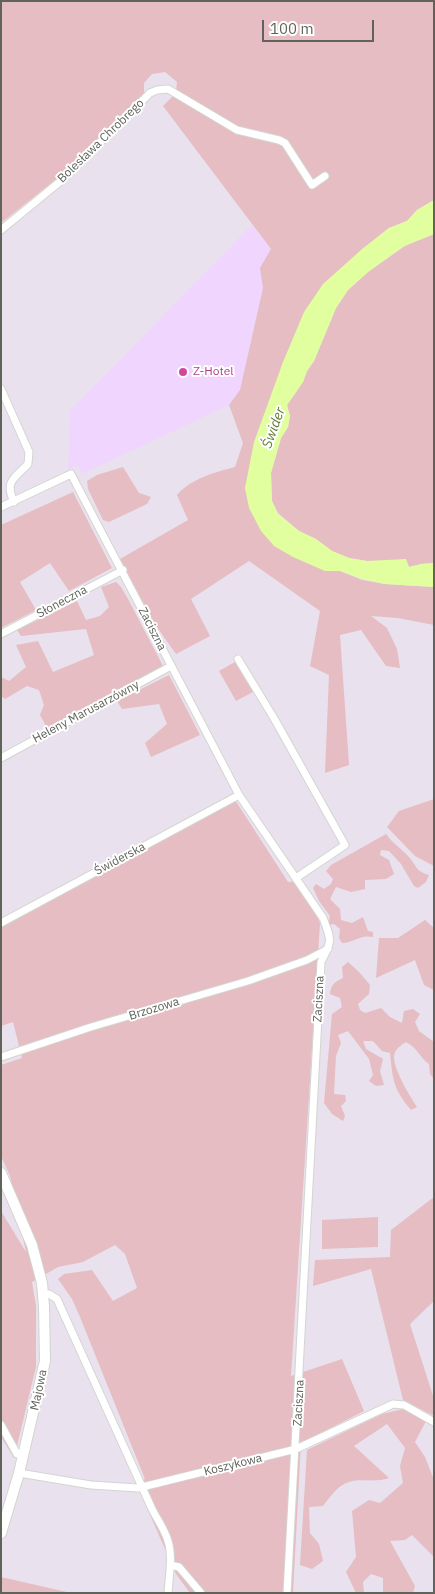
<!DOCTYPE html>
<html>
<head>
<meta charset="utf-8">
<style>
  body { margin:0 }
  #map { position:relative; width:435px; height:1594px; overflow:hidden; background:#e9e1ed; font-family:"IBM Plex Sans",sans-serif }
  canvas { display:block }
  .frame { position:absolute; inset:0; border:2px solid #5f635a; pointer-events:none }
  .scale { position:absolute; left:262px; top:20px; width:112px; height:22px; box-sizing:border-box; border:2px solid #5f635a; border-top:0; padding-left:6px; font-size:15px; line-height:18px; white-space:nowrap; color:#5f635a; -webkit-text-stroke:4px #fff; paint-order:stroke }
</style>
</head>
<body>
<div id="map">
<canvas width="435" height="1594"></canvas>
<div class="frame"></div>
<div class="scale">100 m</div>
</div>
<script>
const ctx = document.querySelector('canvas').getContext('2d');
ctx.lineJoin = 'round';
function fill(path, color) { ctx.fillStyle = color; ctx.fill(path, 'evenodd'); }
function stroke(path, color, width, dash) { ctx.strokeStyle = color; ctx.lineWidth = width; ctx.lineCap = dash ? 'butt' : 'round'; ctx.setLineDash(dash || []); ctx.stroke(path); }
function drawText(font, color, halo, rows, align = 'center') {
  ctx.font = font + ' "IBM Plex Sans",sans-serif'; ctx.lineWidth = 4; ctx.setLineDash([]); ctx.textBaseline = 'middle'; ctx.strokeStyle = halo; ctx.fillStyle = color; for (const [text, x, y, turn = 0] of rows) {
    ctx.save(); ctx.translate(x, y); ctx.rotate((+turn || 0) * Math.PI / 180); ctx.textAlign = isNaN(turn) ? turn : align; if (halo) ctx.strokeText(text, 0, 0); ctx.fillText(text, 0, 0); ctx.restore();
  }
}
const commercial = new Path2D(`
  M252,225L296,283L250,395L82,474L78,465L68,470L70,411Z`);
const green = new Path2D(`
  M1,1H434V200L417,210L407,221L389,228L361,250L245,488L325,571H340L362,580L385,584L434,587V625L398,618L371,616L387,628L397,649L400,668L386,666L361,630L340,635L349,765L325,773L329,675L310,666L320,611L249,561L191,599L210,636L176,654L154,623L120,559L188,520L177,495C190,479 216,472 235,467L243,443L229,405L240,390L263,288L260,268L271,249L163,106L176,93L177,82L165,72L152,74L144,83V94L60,176L1,223Z
  M434,234V563L421,564L409,567L385,561H367L349,558L332,551L316,539L299,531L278,513L272,501L271,473L281,438L288,427L290,416L287,405L303,382L307,371L314,361L336,308L348,290L368,272L405,246Z
  M123,467L139,493L151,497L147,504L109,522L103,520L88,489L87,481L97,475Z
  M73,492L112,568L69,591L50,563L20,582L36,610L1,628V525Z
  M116,582L121,587L128,599L163,666L47,728L40,715L44,705L39,690L27,686L5,699L1,696V677L9,681L26,667L16,645L38,641L53,672L94,655L86,629L21,636L17,630L77,601L86,620L100,616L109,607L101,587Z
  M235,662L253,692L236,701L219,671Z
  M169,675L200,735L151,757L145,743L167,724L159,704L122,709L117,701Z
  M434,799V866L415,856L387,827L399,811Z
  M235,800L288,882L300,881L320,923L291,1376L342,1359L364,1411L301,1443L293,1593H190L176,1574L136,1483L145,1479L80,1317L72,1299L58,1279L64,1274L92,1270L113,1301L137,1288L125,1254L115,1245L83,1262L58,1267L32,1282L36,1306V1367L14,1458L1,1437V1211L26,1252L10,1176L1,1156V1065L22,1058L13,1022L1,1026V926Z
  M386,834C393,844 402,849 409,857C417,866 415,871 429,875L426,882L418,888L414,886L401,864L389,851L381,850L380,855L389,860L394,874L386,879L365,880V889L351,892L336,887L330,899L340,909L341,920L352,923L363,917L368,931L373,932V937C361,934 353,943 342,943L339,938L340,929L334,924L328,925L330,916L319,901L313,888L316,884L324,889L331,884L333,879L326,871L331,865Z
  M425,920L434,928V990L424,985L415,960L376,978L379,938H398Z
  M348,962L359,972L370,985L369,994L358,1004L360,1010L365,1013L381,1008L390,1017L402,1023L404,1011L413,1009L420,1014L415,1022L419,1031L434,1042V1079L430,1074L429,1064C419,1057 418,1048 406,1042C401,1045 395,1049 394,1056C393,1069 410,1096 417,1107L411,1110C393,1088 393,1081 390,1053L382,1051L373,1041H363L366,1049L383,1059L380,1071L384,1085L376,1086L369,1081L373,1075L369,1059L348,1031L338,1035L341,1043L336,1056L334,1094L345,1095L346,1101L341,1106L345,1116L343,1121L332,1114L324,1103L332,1014L342,1007L340,998L330,994C331,985 334,982 343,978L342,967Z
  M434,1197V1301L410,1324L434,1399V1416L403,1400L371,1269L313,1286L315,1260L390,1257L391,1230Z
  M378,1217V1247L322,1249V1220Z
  M403,1409L426,1421L415,1442L425,1457L434,1480V1557L412,1535L405,1540L390,1541L415,1586L413,1593H383V1578L371,1574L363,1582L364,1593H356L346,1572L356,1557L352,1511L369,1500L380,1503L403,1483L400,1466L405,1448L387,1424L354,1446L389,1478C375,1483 361,1478 349,1482C338,1485 330,1497 323,1506L309,1507L310,1533L319,1544L323,1561L312,1569L300,1565L307,1450L382,1414Z
  M1,1577L71,1593H1Z`);
const water = new Path2D(`
  M434,200V234L404,246L368,272L348,290L336,308L314,361L307,371L303,382L287,405L290,416L288,427L281,438L271,473L272,501L278,514L299,531L316,539L332,551L349,558L367,561L406,559L409,567L421,564L434,563V587L385,584L362,579L340,571H325L293,557L274,546L261,531L249,508L245,488L254,442L283,362L304,312L323,284L361,250L389,228L407,221L417,210Z`);
const street = new Path2D(`
  M1,230L62,180L150,93L157,90L168,89L237,130L279,140L285,143L312,185L325,176
  M1,389L29,452L28,464C15,478 4,481 14,502
  M1,507L71,474L239,795L323,918C332,941 332,941 321,962L287,1593
  M1,634L123,570
  M238,659L275,720L345,845L296,878
  M1,758L171,666
  M1,923L239,795
  M1,1057L91,1027L248,981L307,960L328,949
  M43,1295L49,1294L57,1299L152,1509C157,1519 165,1530 168,1541C173,1557 169,1576 168,1593
  M1,1425L17,1454L24,1456
  M19,1473L91,1485L138,1488L296,1449L393,1404L404,1405L434,1422
  M170,1565L179,1567L201,1593`);
const secondary = new Path2D(`
  M1,1173L32,1245L42,1283L44,1306L45,1361L19,1473L1,1533`);
const markers = [
  [183,372,5,"#d1479c"]
];
const streetNames = [
  ["Bolesława Chrobrego",101,141,-44],
  ["Słoneczna",62,602,-28],
  ["Zaciszna",152,629,63],
  ["Heleny Marusarzówny",86,712,-28],
  ["Świderska",120,859,-28],
  ["Zaciszna",319,999,-87],
  ["Brzozowa",154,1009,-17],
  ["Majowa",39,1390,-78],
  ["Zaciszna",299,1403,-87],
  ["Koszykowa",233,1465,-14]
];
const hotelNames = [
  ["Z-Hotel",193,372]
];
const waterNames = [
  ["Świder",274,428,-70]
];
fill(commercial, '#f0d5fe');
fill(green, '#e5bdc2');
fill(water, '#e1ff9f');
stroke(street, '#d2d6cf', 9);
stroke(secondary, '#d1d5cc', 12);
stroke(street, '#fff', 7);
stroke(secondary, '#fff', 10);
for (const [x, y, r, color] of markers) { const dot = new Path2D(); dot.arc(x, y, r, 0, 2 * Math.PI); ctx.fillStyle = color; ctx.fill(dot); stroke(dot, '#fff', 2); }
drawText('12px', '#5f635a', '#fff', streetNames);
drawText('12px', '#b23c85', '#fff', hotelNames, 'left');
drawText('italic 14px', '#5e7c2e', '#fff', waterNames);
</script>
</body>
</html>
